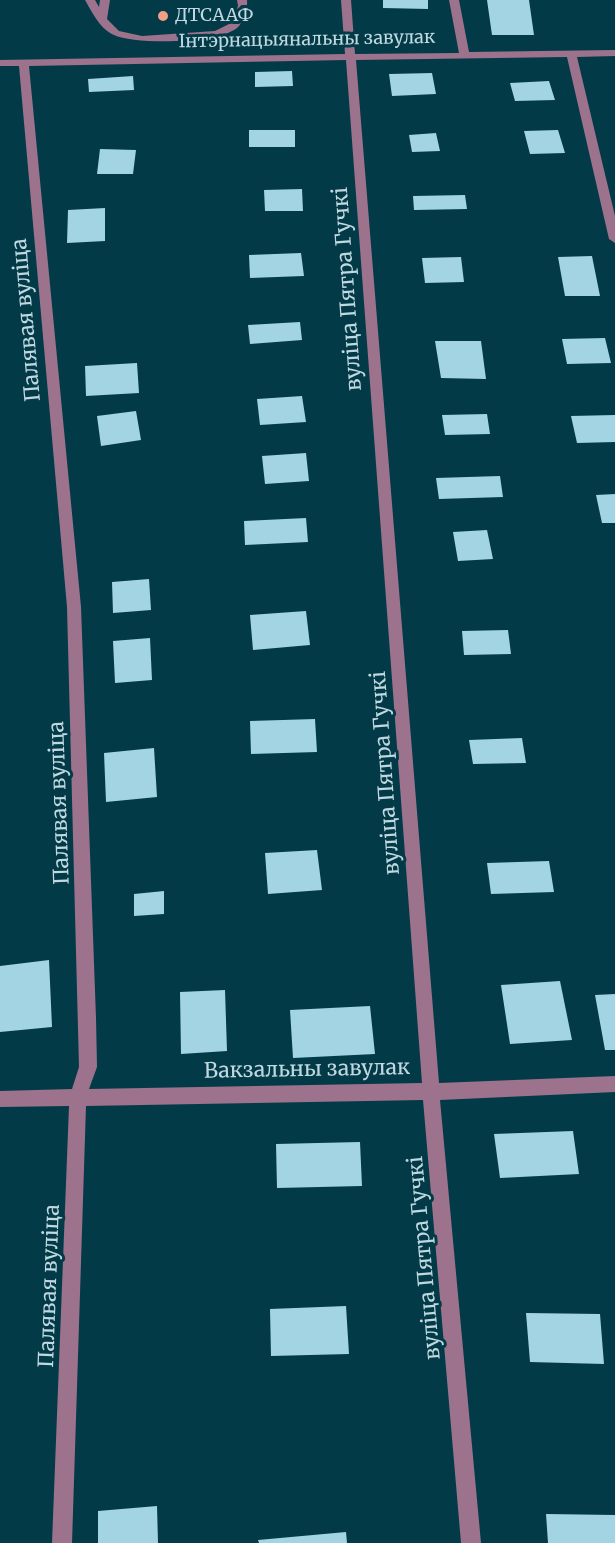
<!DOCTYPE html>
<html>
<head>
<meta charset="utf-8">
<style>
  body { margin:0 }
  canvas { display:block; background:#033a47 }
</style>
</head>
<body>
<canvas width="615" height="1543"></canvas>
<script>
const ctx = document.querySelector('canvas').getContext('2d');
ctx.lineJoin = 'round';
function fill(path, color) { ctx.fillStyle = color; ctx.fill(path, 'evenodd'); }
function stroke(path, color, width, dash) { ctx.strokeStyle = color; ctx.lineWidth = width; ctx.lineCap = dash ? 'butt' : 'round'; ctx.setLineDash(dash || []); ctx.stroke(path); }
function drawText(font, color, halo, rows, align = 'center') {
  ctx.font = font + ' Merriweather,serif'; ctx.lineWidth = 6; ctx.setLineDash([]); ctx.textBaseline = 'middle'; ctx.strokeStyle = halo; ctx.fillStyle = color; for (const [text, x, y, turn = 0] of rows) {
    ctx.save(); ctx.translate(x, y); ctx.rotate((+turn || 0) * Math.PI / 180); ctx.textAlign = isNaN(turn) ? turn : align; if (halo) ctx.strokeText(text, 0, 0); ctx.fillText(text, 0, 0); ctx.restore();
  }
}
const building = new Path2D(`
  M383,0H428V9L383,8Z
  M487,0H529L534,35H492Z
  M292,71L293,86L255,87V72Z
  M432,73L436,94L392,96L389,74Z
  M133,76L134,90L89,92L88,79Z
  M549,81L555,100L515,101L510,83Z
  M249,130H295V147H249Z
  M558,130L565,153L530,154L524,131Z
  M436,133L440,151L412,152L409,135Z
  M100,149L136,150L133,174H97Z
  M302,189L303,211H265L264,190Z
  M465,195L467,209L414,210L413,196Z
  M105,208V241L67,243L68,210Z
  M301,253L304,276L250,278L249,255Z
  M592,256L600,296H565L558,257Z
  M461,257L464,282L425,283L422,258Z
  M300,322L302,340L250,344L248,325Z
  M605,338L611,363L567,364L562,339Z
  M435,341H481L486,379L441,378Z
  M137,363L139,393L86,396L85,366Z
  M302,396L306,422L260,425L257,399Z
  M136,411L141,440L101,446L97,416Z
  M487,414L490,434L445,435L442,415Z
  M615,415V442L577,443L571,416Z
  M306,453L309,481L265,484L262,456Z
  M500,476L503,497L439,499L436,478Z
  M615,494V523H602L596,495Z
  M306,518L308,542L245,545L244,521Z
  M487,530L493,559L458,561L453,532Z
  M149,579L151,610L113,613L112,582Z
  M306,611L310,645L253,650L250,615Z
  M508,630L511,654L464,655L462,631Z
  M150,638L152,680L115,683L113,641Z
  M315,719L317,752L251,754L250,721Z
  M522,738L526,763L473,764L469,740Z
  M154,748L157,797L106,802L104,753Z
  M317,850L322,890L268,894L265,853Z
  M549,861L554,892L491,894L487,863Z
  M164,891V914L134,916V894Z
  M49,960L52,1027L0,1032V966Z
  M560,981L572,1040L510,1044L501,985Z
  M225,990L227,1051L181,1054L180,992Z
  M615,994V1050H605L595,995Z
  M370,1006L375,1054L293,1058L290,1010Z
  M573,1131L579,1174L500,1178L494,1134Z
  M360,1142L362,1186L277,1188L276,1144Z
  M346,1306L349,1354L271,1356L270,1309Z
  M526,1313L600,1314L604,1364L530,1362Z
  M157,1506L158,1543H98V1511Z
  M546,1514L615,1515V1543H548Z
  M346,1532L347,1543H259L258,1540Z`);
const minor = new Path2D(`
  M85,0H95L99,7L100,0H110L107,19L119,31L142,36L215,31L231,23L238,6L237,0H247C248,7 244,20 239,26C224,44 135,45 114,35C100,29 92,12 85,0Z
  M341,0H351L355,54L459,53L449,0H459L469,52L615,50V56L577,57L615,216V243L609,239L567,57L356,60L439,1083L615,1076V1092L440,1100L481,1543H461L423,1100L86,1106L72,1543H52L69,1106L0,1107V1091L72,1089L79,1067L67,607L19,66H0V60L345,54ZM346,60L422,1083L89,1089L97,1067L96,1018L81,607L29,66Z`);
const markers = [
  [163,16,6,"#f39f83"]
];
const farPoinames = [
  ["ДТСААФ",175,16]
];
const farStreetnames = [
  ["Інтэрнацыянальны завулак",307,40,-1]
];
const streetNames = [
  ["вуліца Пятра Гучкі",348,289,-94],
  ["Палявая вуліца",27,320,-95],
  ["вуліца Пятра Гучкі",386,773,-94],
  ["Палявая вуліца",60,803,-92],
  ["Вакзальны завулак",307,1070,-1],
  ["вуліца Пятра Гучкі",425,1258,-95],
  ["Палявая вуліца",50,1286,-88]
];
fill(building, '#a2d4e4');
fill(minor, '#9c728d');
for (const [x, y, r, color] of markers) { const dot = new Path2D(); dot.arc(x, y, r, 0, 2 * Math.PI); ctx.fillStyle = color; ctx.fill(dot); stroke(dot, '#033a47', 2); }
drawText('18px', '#c0d8e0', '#033a47', farPoinames, 'left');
drawText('18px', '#c0d8e0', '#033a47', farStreetnames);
drawText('21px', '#c0d8e0', '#033a47', streetNames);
</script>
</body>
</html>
